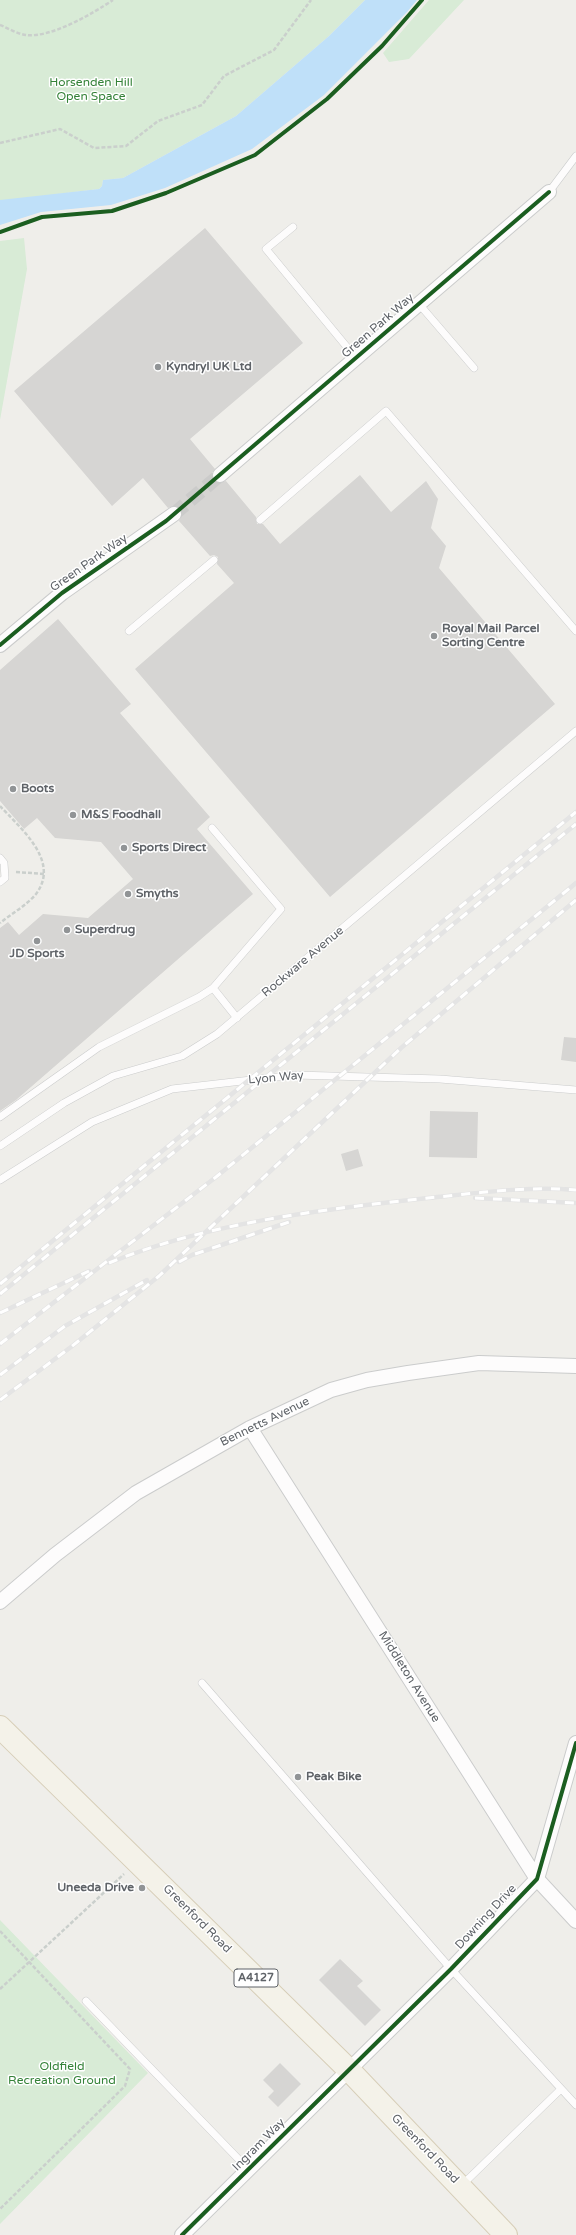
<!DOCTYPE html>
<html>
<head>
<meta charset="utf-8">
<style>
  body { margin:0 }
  canvas { display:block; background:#efeeea }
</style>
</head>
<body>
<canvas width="576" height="2235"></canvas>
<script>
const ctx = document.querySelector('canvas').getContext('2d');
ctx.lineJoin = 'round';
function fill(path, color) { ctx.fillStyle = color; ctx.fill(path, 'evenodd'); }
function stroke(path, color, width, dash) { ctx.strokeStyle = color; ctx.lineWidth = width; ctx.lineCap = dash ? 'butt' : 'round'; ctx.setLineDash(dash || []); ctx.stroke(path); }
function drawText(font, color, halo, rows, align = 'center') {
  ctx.font = font + ' "Varela Round",sans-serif'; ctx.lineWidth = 3; ctx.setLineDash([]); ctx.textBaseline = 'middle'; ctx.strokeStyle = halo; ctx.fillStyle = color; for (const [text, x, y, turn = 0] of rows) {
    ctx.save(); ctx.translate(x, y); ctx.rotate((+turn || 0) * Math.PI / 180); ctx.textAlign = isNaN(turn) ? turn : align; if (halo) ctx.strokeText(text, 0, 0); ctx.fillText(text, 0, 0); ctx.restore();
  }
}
const green = new Path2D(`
  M0,0H365L329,36L236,116L123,178L103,180L102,186L99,189L10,200H0Z
  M429,0H464L409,59L389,62L383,53Z
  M24,238L27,269L0,420V241Z
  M0,1920L148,2073L0,2224Z`);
const water = new Path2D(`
  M365,0H417L407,12L324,95L252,149L165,188L111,205L41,212L0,225V200L99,189L102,186L103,180L123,178L236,116L329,36Z`);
const building = new Path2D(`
  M205,228L303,343L190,439L215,469L212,473L213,480L218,483L226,481L256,517L257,524H263L280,544L360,475L391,512L426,481L438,499L431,528L446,546L439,568L555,704L330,897L135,669L234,583L217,564L218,557L214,555L210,556L179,521L182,514L181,509L174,506L168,508L143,478L112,506L14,391Z
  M58,619L131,704L120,713L210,817L197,829L253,894L16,1100L0,1111V928L8,922L19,935L43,914L88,918L133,879L101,842L55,838L37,818L24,829L0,801V670Z
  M564,1037L576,1038V1062L561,1060Z
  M430,1111L478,1112L477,1158L429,1157Z
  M358,1149L363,1166L346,1171L341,1154Z
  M340,1959L363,1981L357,1986L381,2010L365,2026L319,1980Z
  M280,2063L301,2084L278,2107L268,2097L274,2091L263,2080Z`);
const streetTunnel = new Path2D(`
  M174,514L220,475`);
const path = new Path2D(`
  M0,25C8,28 17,34 26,35C51,38 92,14 113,0
  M0,143L60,129L94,148L126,146L158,121L202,105L224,76L274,50L311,0
  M0,806C20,828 61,861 36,894C27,905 11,914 0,923
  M16,872L45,874
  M0,1931L130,2069L125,2086L0,2209
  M0,1989L124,1874`);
const lane = new Path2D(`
  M549,192L576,156
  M293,227L266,249L356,358
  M419,304L474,368
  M260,520L386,411L576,631
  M129,631L214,560
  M212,828L281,909L213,988
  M0,858L4,863L5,878L0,882
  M0,1117L99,1047L199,997L213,988L237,1018
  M0,1146L64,1103L113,1076L182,1056L217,1034L576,731
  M0,1180L92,1122L172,1089L295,1075L440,1079L576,1090
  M202,1683L451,1969L576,2105
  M86,2001L248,2169
  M461,2186L561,2089`);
const street = new Path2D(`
  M220,475L549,192
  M0,645L62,593L174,514
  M250,1428L537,1879L576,1921
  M0,1602L55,1555L136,1493L250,1428L331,1390L367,1380L408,1373L479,1363L576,1366
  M182,2235L451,1969L537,1879L576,1743`);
const primary = new Path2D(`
  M0,1727L349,2070L506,2235`);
const rail = new Path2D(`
  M475,1198L576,1203
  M179,1262L192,1255L289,1222
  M109,1263C206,1223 325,1209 428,1198C477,1193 527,1186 576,1190
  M0,1284L576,812
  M0,1294L576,824
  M0,1313L89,1271
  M0,1344L216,1177L576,883
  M0,1375L65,1326L147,1280
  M0,1400L71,1347L159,1276L401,1048L576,900`);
const cycleway = new Path2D(`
  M0,232L42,217L112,211L166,193L255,155L327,99L382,46L422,0
  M0,645L62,593L166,521L549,192
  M182,2235L451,1969L537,1879L576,1743`);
const markers = [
  [158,367,4,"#919496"],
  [434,636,4,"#919496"],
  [13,789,4,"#919496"],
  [73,815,4,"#919496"],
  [124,848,4,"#919496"],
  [128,894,4,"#919496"],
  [67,930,4,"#919496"],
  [37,941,4,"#919496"],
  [298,1777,4,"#919496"],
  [142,1888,4,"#919496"]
];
const shields = [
  [256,1978,44]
];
const shieldNames = [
  ["A4127",256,1978]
];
const parkNames = [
  ["Horsenden Hill",91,83],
  ["Open Space",91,97],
  ["Oldfield",62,2067],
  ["Recreation Ground",62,2081]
];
const streetNames = [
  ["Green Park Way",378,326,-41],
  ["Green Park Way",89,563,-35],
  ["Rockware Avenue",303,962,-40],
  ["Lyon Way",276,1078,-5],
  ["Bennetts Avenue",265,1422,-26],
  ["Middleton Avenue",409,1677,58],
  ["Downing Drive",486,1917,-47],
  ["Greenford Road",197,1919,45],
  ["Ingram Way",259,2145,-45],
  ["Greenford Road",425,2149,46]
];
const poiNames = [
  ["Kyndryl UK Ltd",166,367],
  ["Royal Mail Parcel",442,629],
  ["Sorting Centre",442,643],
  ["Boots",21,789],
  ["M&S Foodhall",81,815],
  ["Sports Direct",132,848],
  ["Smyths",136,894],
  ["Superdrug",75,930],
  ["JD Sports",37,954,"center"],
  ["Peak Bike",306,1777],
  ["Uneeda Drive",134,1888,"right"]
];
fill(green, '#d8ebd6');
fill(water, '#bfe0f9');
fill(building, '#d6d5d3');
stroke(streetTunnel, '#cbcbca', 14, [14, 7]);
stroke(lane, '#cbcccc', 8);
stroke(street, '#cbcccc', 16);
stroke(primary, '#d7ceb8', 24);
stroke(path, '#cacfcc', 2.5, [4, 2]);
stroke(lane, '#fdfcfc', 7);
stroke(street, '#fdfcfc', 14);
stroke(primary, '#f4f2e9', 22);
stroke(rail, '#e4e4e4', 4.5);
stroke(rail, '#fff', 3, [9]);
stroke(cycleway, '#1b5e20', 4);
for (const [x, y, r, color] of markers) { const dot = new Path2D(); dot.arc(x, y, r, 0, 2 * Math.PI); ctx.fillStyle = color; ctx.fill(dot); stroke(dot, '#fff', 1.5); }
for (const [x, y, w] of shields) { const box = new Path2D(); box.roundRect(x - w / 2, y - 9, w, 18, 3); ctx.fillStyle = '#fff'; ctx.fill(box); stroke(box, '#5f6368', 1); }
drawText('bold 11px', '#5f6368', null, shieldNames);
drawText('12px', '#348238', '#fff', parkNames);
drawText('12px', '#5f6368', '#fff', streetNames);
drawText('bold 12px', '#5f6368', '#fff', poiNames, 'left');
</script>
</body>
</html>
